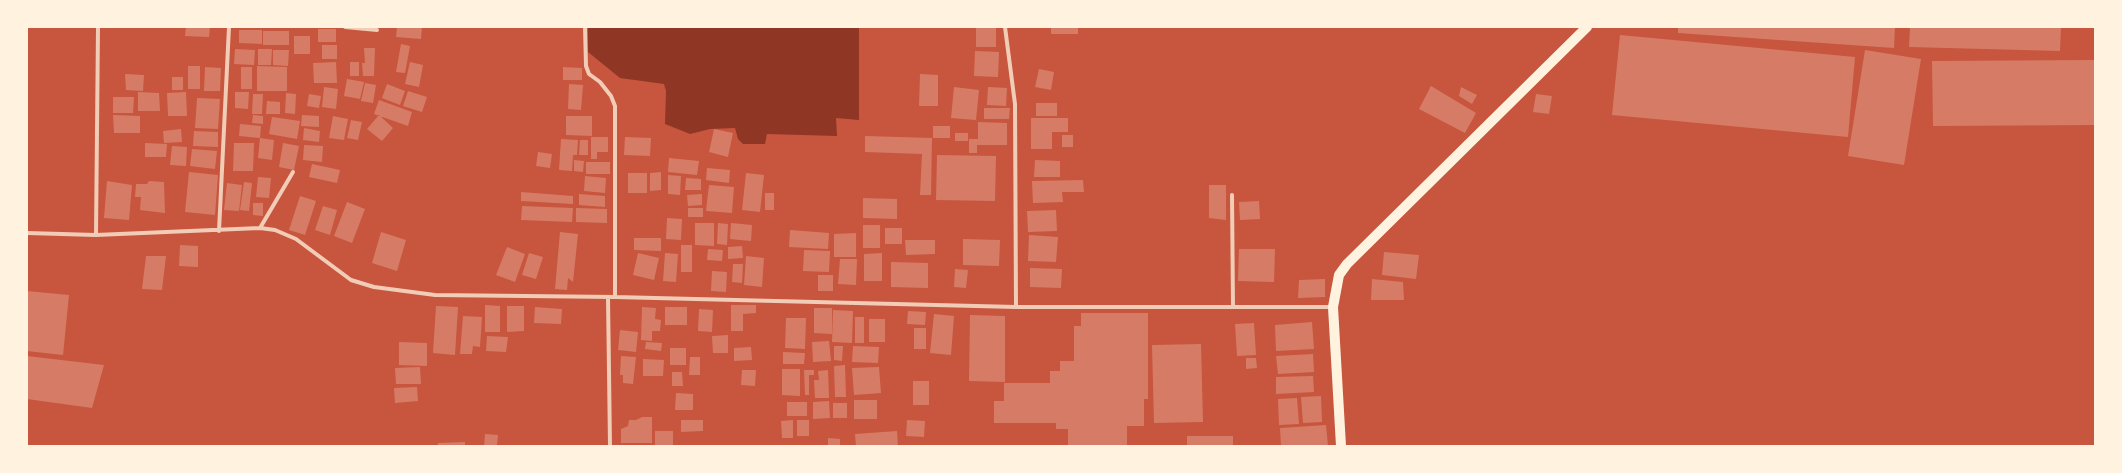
<!DOCTYPE html>
<html>
<head>
<meta charset="utf-8">
<style>
  body { margin:0 }
  #map { position:relative; width:2122px; height:473px; overflow:hidden; background:#c8553d; font-family:Helvetica,sans-serif }
  canvas { display:block }
  .frame { position:absolute; inset:0; border:28px solid #fff3e0; pointer-events:none }
</style>
</head>
<body>
<div id="map">
<canvas width="2122" height="473"></canvas>
<div class="frame"></div>
</div>
<script>
const ctx = document.querySelector('canvas').getContext('2d');
ctx.lineJoin = 'round';
function fill(path, color) { ctx.fillStyle = color; ctx.fill(path, 'evenodd'); }
function stroke(path, color, width, dash) { ctx.strokeStyle = color; ctx.lineWidth = width; ctx.lineCap = dash ? 'butt' : 'round'; ctx.setLineDash(dash || []); ctx.stroke(path); }
const water = new Path2D(`
  M588,27H859V120L836,118L837,136L767,134L765,144H743L738,139L735,128L710,129L690,134L665,124L666,91L664,84L620,78L588,52Z`);
const building = new Path2D(`
  M186,27H210L209,37L185,36Z
  M397,27H422L421,39L396,37Z
  M976,27L996,28V47H976Z
  M1051,27H1078V34H1051Z
  M1678,27H1895L1894,48L1678,33Z
  M1910,27H2061L2060,51L1909,47Z
  M318,29H336V42H318Z
  M239,30H262V44L239,43Z
  M263,31H289V45H263Z
  M1620,35L1855,57L1848,137L1612,115Z
  M294,36H310V54H294Z
  M401,44L410,46L405,73L396,72Z
  M322,45H337V59H322Z
  M364,48H375L374,76H363L362,63H365Z
  M235,49L255,50L254,65L234,64Z
  M258,49H272L271,65H258Z
  M273,50H289L288,66L273,65Z
  M1865,50L1921,59L1904,165L1848,156Z
  M975,51L999,52L998,77L974,76Z
  M2095,60V125L1933,126L1932,61Z
  M336,62L337,83H314L313,63Z
  M350,62H359V76H350Z
  M410,62L423,65L419,87L405,84Z
  M188,66H200V89H188Z
  M257,66L287,67V91H257Z
  M205,67L221,68L220,91H204Z
  M241,67H252V89H241Z
  M563,67L582,68V80H563Z
  M1039,69L1054,72L1051,90L1035,87Z
  M125,74L144,75L143,91L126,90Z
  M920,74L938,75V106H919Z
  M172,77H183V90H172Z
  M347,79L364,82L360,99L344,96Z
  M365,83L376,85L373,103L361,101Z
  M387,84L405,91L400,105L382,98Z
  M569,84L583,85L581,110L568,109Z
  M1431,86L1476,113L1465,133L1419,109Z
  M324,87L338,89L336,109L322,107Z
  M954,87L979,90L976,120L951,118Z
  M988,87L1007,88L1006,106L987,105Z
  M1461,87L1477,95L1472,104L1459,96Z
  M408,91L427,97L422,112L403,106Z
  M138,92L159,93L160,111H138Z
  M186,92L187,116H168L167,93Z
  M235,92H249L248,109L235,108Z
  M286,93L296,94L295,114L285,113Z
  M253,94H263L262,114H252Z
  M309,94L321,96L319,108L307,106Z
  M1536,94L1552,96L1549,114L1533,112Z
  M113,97H134L133,113H113Z
  M197,98L220,99L218,129L195,128Z
  M379,100L412,112L408,126L374,114Z
  M267,101L280,102V114H266Z
  M1036,103H1057V116H1036Z
  M984,108H1010L1009,119H984Z
  M113,115L140,116V133H114Z
  M253,115L263,116V124L252,123Z
  M302,115L319,116V127L301,126Z
  M379,115L393,128L382,141L367,129Z
  M333,116L348,119L344,140L329,138Z
  M566,116H592V136L566,135Z
  M272,117L300,121L297,139L269,134Z
  M1031,118H1068V132H1052V149H1031Z
  M351,120L362,122L358,140L347,138Z
  M978,122L1007,123V145H977V153H969V139H978Z
  M240,124L261,126L260,138L274,140L272,160L258,158L260,138L239,136Z
  M933,126H950V138H933Z
  M304,128L320,131L319,142L303,140Z
  M181,129L182,142L164,143L163,131Z
  M714,129L733,133L728,157L709,152Z
  M194,131L218,132V147L193,146Z
  M955,133H968V141H955Z
  M1062,135H1073V147H1062Z
  M865,136L932,138L931,195H920L922,154L865,152Z
  M591,137H608V152H597V159H591Z
  M625,137L651,138L650,156L624,155Z
  M561,139L578,140L577,155H573L572,171L559,170Z
  M580,140H588V155H579Z
  M145,143L167,144L166,157H145Z
  M234,143H254L253,171H233Z
  M283,143L299,146L294,170L279,167Z
  M304,145L323,146L322,162L303,160Z
  M172,146L187,147L186,166L170,165Z
  M192,149L217,151L215,169L190,166Z
  M538,152L552,154L550,168L536,166Z
  M937,155L996,156L995,201L936,200Z
  M669,158L699,161L697,175L668,172Z
  M574,160L584,161L583,172L574,171Z
  M1035,160L1060,161V177H1034Z
  M586,162H610V174H586Z
  M312,164L340,170L337,183L309,177Z
  M707,168L730,170L729,183L706,180Z
  M189,172L218,175L215,215L185,212Z
  M661,172V190L650,191V173Z
  M628,173H647V193H628Z
  M746,173L764,175L760,212L742,210Z
  M668,175L681,176L680,195L668,194Z
  M585,176L606,178L605,193L584,191Z
  M258,177L271,178L269,198L256,197Z
  M686,178L701,179V190H685Z
  M1083,180L1084,192H1062L1063,202L1033,203L1032,181Z
  M107,181L132,185L129,220L104,218Z
  M149,181L164,182L165,213L140,210L141,197H135L136,184H147Z
  M244,182L252,183L249,211L240,210Z
  M227,183L242,185L239,211L224,210Z
  M709,185L734,187L732,213L706,211Z
  M1209,185H1226V220L1209,218Z
  M521,192L573,196V204L521,201Z
  M765,193H774V210H765Z
  M579,194L605,196V207L579,205Z
  M702,194V205L688,206L687,195Z
  M300,196L316,201L305,235L289,230Z
  M863,198L897,199V219L863,218Z
  M1259,201L1260,219L1240,220L1239,202Z
  M347,202L365,209L352,243L334,236Z
  M253,203H263V216L253,215Z
  M323,206L337,210L330,235L315,230Z
  M522,206L573,208L572,222L521,220Z
  M576,208L607,209V223L576,222Z
  M688,208H703V217H688Z
  M1056,210L1057,231L1028,232L1027,211Z
  M667,218L682,219L681,240L666,239Z
  M695,223H714V246L695,245Z
  M718,223L728,224L727,245L717,244Z
  M731,223L752,225L751,241L730,239Z
  M863,225H880V248H863Z
  M885,228H902V244H885Z
  M790,230L829,233L828,249L789,247Z
  M381,232L406,240L397,271L372,263Z
  M560,232L578,234L573,282L568,278L567,290L555,289Z
  M856,233V257H834V234Z
  M1029,235L1058,237L1056,262L1028,261Z
  M634,238H661V251L634,250Z
  M963,239L1000,240L999,266L963,265Z
  M905,240H935V254L906,255Z
  M180,245L198,246V267L179,266Z
  M681,245H692V272H681Z
  M742,246L743,258L728,259V247Z
  M507,247L525,254L515,282L496,275Z
  M708,249L723,250L722,261L707,260Z
  M1239,249H1275L1274,282L1238,281Z
  M804,250L830,251L829,272L803,271Z
  M1384,252L1419,255L1416,279L1382,275Z
  M529,253L543,257L536,279L522,275Z
  M638,253L659,258L654,280L633,275Z
  M665,253L678,254L676,282L663,281Z
  M882,253V281H864V254Z
  M146,256H166L162,290L142,289Z
  M746,256L764,258L762,287L744,285Z
  M840,259H857L856,285L838,284Z
  M891,262L928,263V288L891,287Z
  M733,264H743L742,283L732,282Z
  M1030,268L1062,269L1061,288L1030,287Z
  M955,269L968,270L966,288L954,287Z
  M712,271L727,272L726,292L711,291Z
  M818,275H833V291H818Z
  M1325,279V297L1298,298L1299,280Z
  M1372,279L1403,282L1404,300H1371Z
  M27,291L69,295L63,355L27,351Z
  M485,305L500,306V332H485Z
  M731,305H756V313L743,314V331H731Z
  M436,306L458,307L455,355L433,353Z
  M507,306H524V331L507,332Z
  M535,307L562,309L561,324L534,323Z
  M642,307L656,308L655,319L661,320L660,331H652V341L641,340Z
  M665,307H687V325H665Z
  M814,308H832V334L814,333Z
  M699,309L713,310L712,332L698,331Z
  M833,310L853,311L852,343L832,342Z
  M908,311L926,312L925,325L907,324Z
  M1081,313H1148V399H1144V426H1127V446H1068V429H1056V423H994V401H1004V383H1050V371H1060V361H1074V326H1081Z
  M934,314L954,316L951,355L930,353Z
  M970,315L1005,316V382L969,381Z
  M463,316L482,317L480,347L473,346L472,354H460Z
  M855,317H864V343H855Z
  M786,318H806L805,349L785,348Z
  M869,319H885V342H869Z
  M1312,322L1314,349L1276,351L1275,325Z
  M1254,323L1256,355L1237,356L1235,324Z
  M914,328H926V349H914Z
  M620,330L638,332L636,352L618,350Z
  M728,335V353H713L712,336Z
  M487,336L508,337L506,352L486,351Z
  M829,341L831,361L813,362L812,342Z
  M399,342L427,343V366L399,365Z
  M646,342L662,343L661,351L645,349Z
  M1201,344L1203,422L1154,423L1152,345Z
  M834,346H843L842,361L834,360Z
  M853,346L879,347L878,363L852,362Z
  M751,347L752,360L734,361V348Z
  M670,348H686V365H670Z
  M783,352L805,353L804,364H783Z
  M1313,354L1314,372L1278,374L1276,356Z
  M27,356L104,365L92,408L27,399Z
  M621,356L636,357L633,384L623,383V375H620Z
  M690,357H700V375H689Z
  M1246,358H1256L1257,368L1246,369Z
  M643,359L664,360L663,376H643Z
  M845,365L846,397H835L834,366Z
  M420,367L421,384H396L395,368Z
  M879,367L881,393L854,395L852,368Z
  M782,369H800V396L782,395Z
  M742,370H756L755,386L741,385Z
  M804,370H814V375H809V395H805Z
  M828,370L829,398H815L814,380H819L818,371Z
  M672,372H682L683,386H672Z
  M1313,376L1314,392L1276,394V377Z
  M913,381H929V405H913Z
  M417,387L418,401L395,403L394,388Z
  M676,393L693,394V410H675Z
  M1321,396L1322,422L1303,423L1301,397Z
  M1297,398L1299,424L1279,425L1278,399Z
  M854,400H877V419H854Z
  M829,401L830,418L813,419V402Z
  M787,402H807V416H787Z
  M833,403H847V418H833Z
  M642,417H652V443H621V429L628,426L629,420H636Z
  M681,420H703V431L681,432Z
  M793,420V438H782L781,421Z
  M797,420H809V436H797Z
  M907,420L925,421L924,437L906,436Z
  M1326,425L1328,446H1281L1280,428Z
  M655,431H673V446H655Z
  M897,431L898,446H856L855,434Z
  M485,434L498,435L497,446H484Z
  M1187,436H1233V446H1187Z
  M828,438L840,439V446H828Z
  M465,442V446H438V443Z`);
const minor = new Path2D(`
  M345,27L377,30
  M585,27L586,66L589,74L600,82L611,96L615,106V297
  M1005,27L1015,104L1016,307
  M1232,195L1233,307
  M260,228L293,172
  M219,231L229,27
  M27,233L96,235L260,228L275,230L296,239L351,280L374,287L435,295L615,297L1016,307H1333
  M96,235L98,27
  M608,297L610,446`);
const primary = new Path2D(`
  M1341,446L1333,307L1339,275L1347,264L1587,27`);
fill(water, '#8f3625');
fill(building, '#d67c66');
stroke(minor, '#f1ccb7', 4);
stroke(primary, '#fff3e0', 10);
</script>
</body>
</html>
